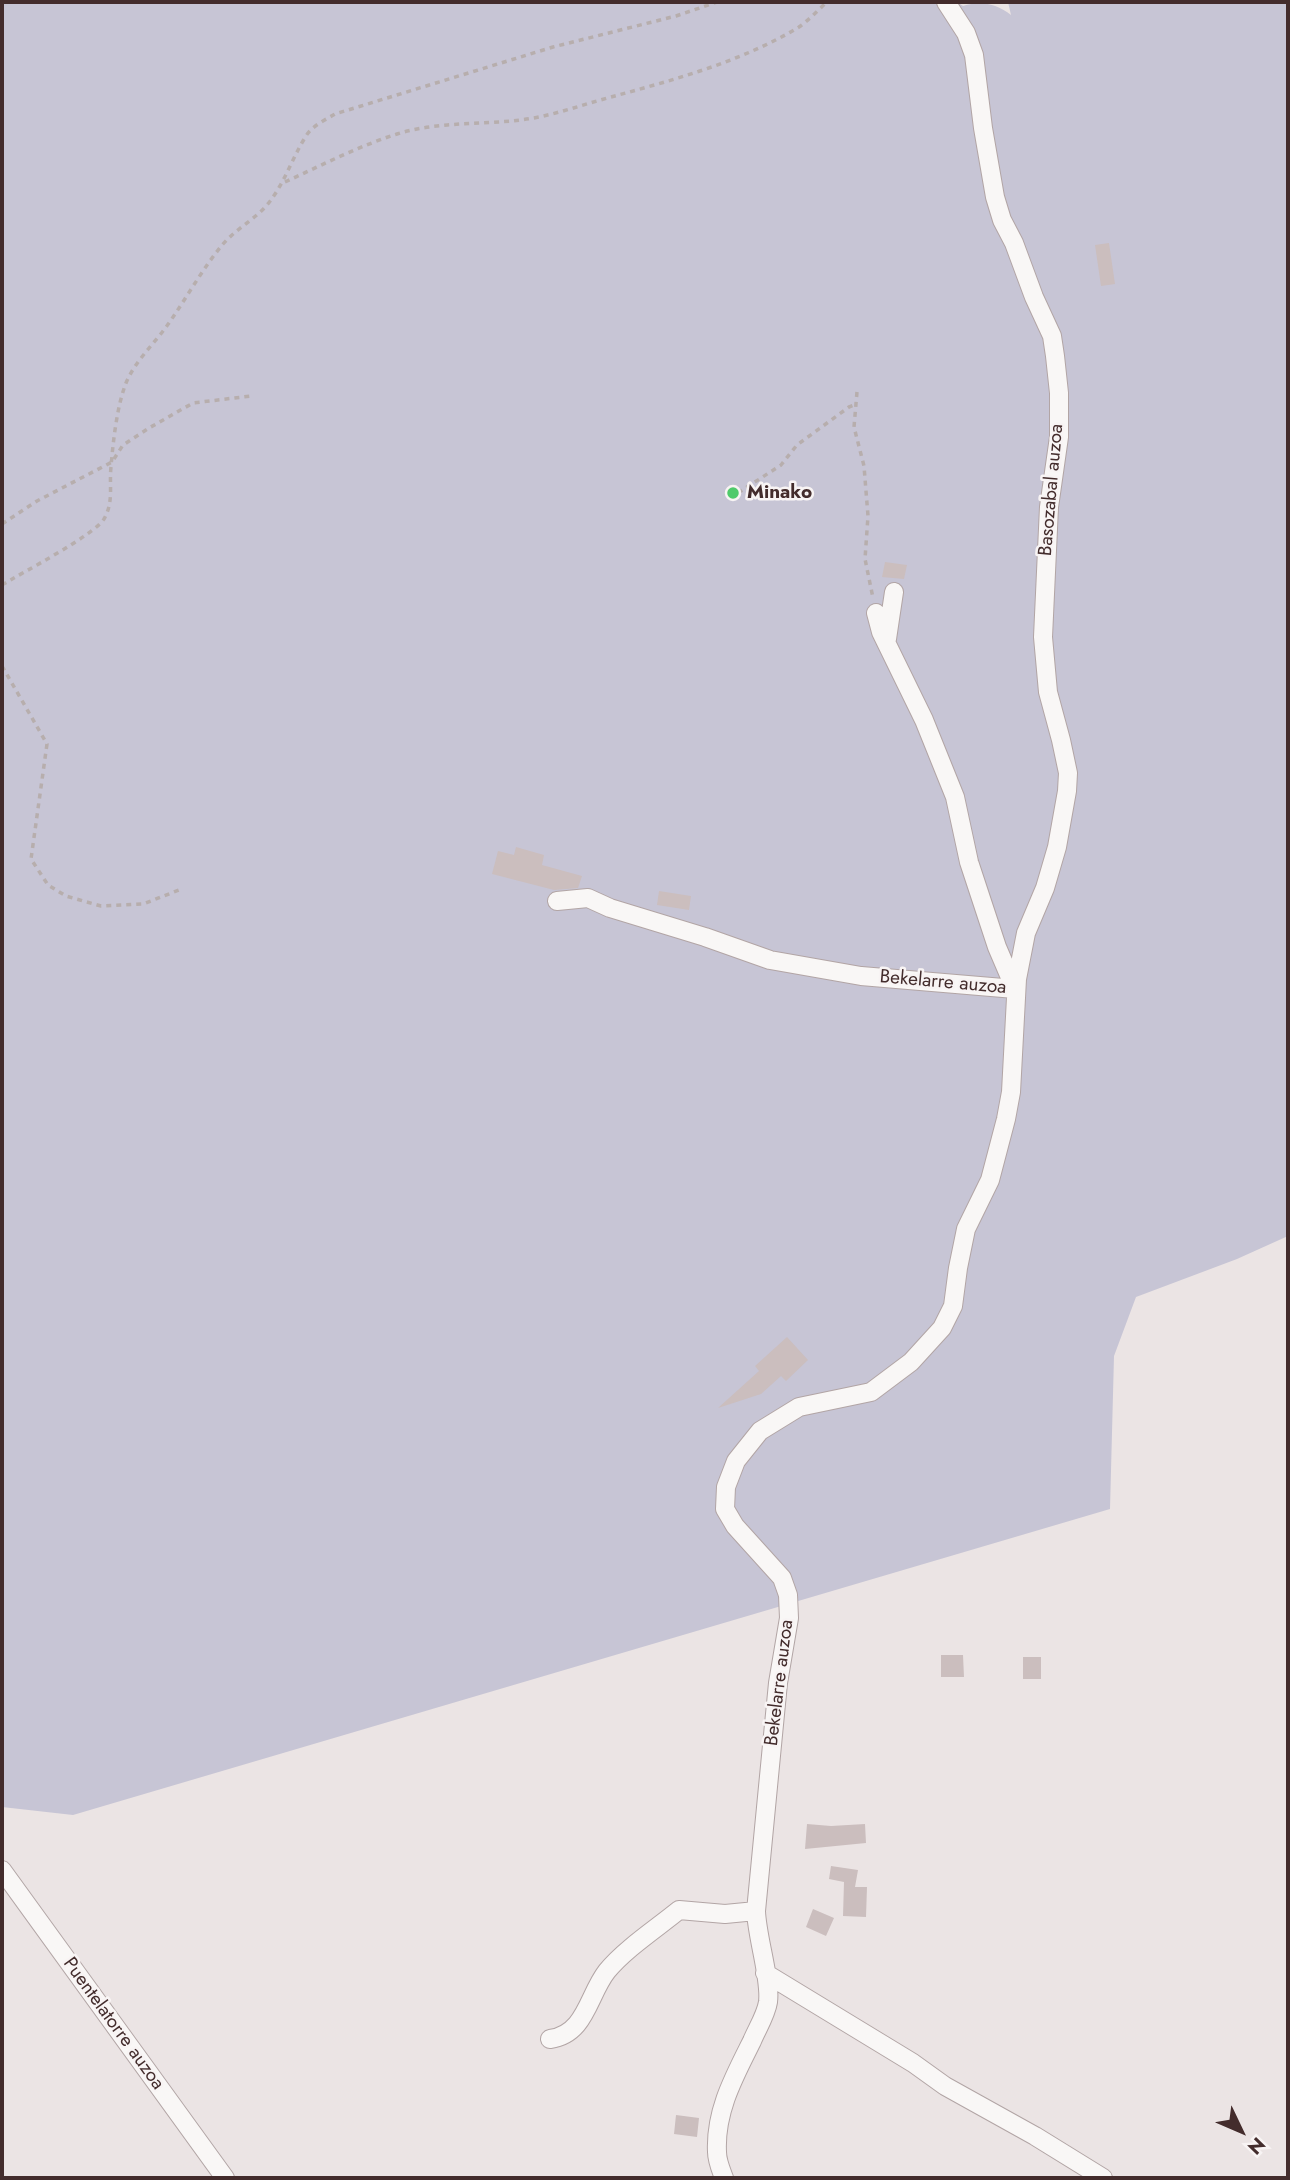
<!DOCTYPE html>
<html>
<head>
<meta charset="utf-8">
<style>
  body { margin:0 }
  #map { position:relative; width:1290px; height:2180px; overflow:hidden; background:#ebe4e4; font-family:Jost,sans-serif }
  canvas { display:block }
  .frame { position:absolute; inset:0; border:4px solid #432c2c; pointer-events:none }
  .north { position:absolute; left:1206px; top:2096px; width:70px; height:70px; -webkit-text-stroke:5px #f8f4f4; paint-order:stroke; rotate:134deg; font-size:19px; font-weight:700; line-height:28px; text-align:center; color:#432c2c }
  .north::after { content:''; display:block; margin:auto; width:24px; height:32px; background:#432c2c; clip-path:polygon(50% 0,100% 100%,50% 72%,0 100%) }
</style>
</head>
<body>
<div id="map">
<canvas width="1290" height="2180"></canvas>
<div class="frame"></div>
<div class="north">N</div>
</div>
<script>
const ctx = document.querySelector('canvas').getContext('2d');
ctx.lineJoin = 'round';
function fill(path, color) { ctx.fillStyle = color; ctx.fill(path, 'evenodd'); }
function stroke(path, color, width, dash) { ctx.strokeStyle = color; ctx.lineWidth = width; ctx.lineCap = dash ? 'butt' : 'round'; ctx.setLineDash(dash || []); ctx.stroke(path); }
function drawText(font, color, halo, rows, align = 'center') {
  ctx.font = font + ' Jost,sans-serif'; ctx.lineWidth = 5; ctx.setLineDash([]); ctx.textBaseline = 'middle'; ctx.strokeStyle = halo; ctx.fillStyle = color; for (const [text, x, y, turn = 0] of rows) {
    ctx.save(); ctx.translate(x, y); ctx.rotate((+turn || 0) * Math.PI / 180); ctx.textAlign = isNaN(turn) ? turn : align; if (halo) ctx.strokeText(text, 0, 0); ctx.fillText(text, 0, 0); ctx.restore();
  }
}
const green = new Path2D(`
  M2,2H957L963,6C981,0 997,4 1011,15L1008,2H1288V1236L1237,1259L1136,1297L1114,1356L1110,1509L73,1815L2,1807Z`);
const building = new Path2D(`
  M1109,243L1115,284L1101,286L1095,245Z
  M885,562L907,565L904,579L882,577Z
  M516,847L544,855L542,865L582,876L578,888L554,890L492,874L498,851L514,855Z
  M659,891L691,896L689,910L657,905Z
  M787,1337L808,1360L786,1381L781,1376L761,1394L718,1408L759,1371L755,1366Z
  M941,1655H963L964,1677H941Z
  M1023,1657H1041V1679H1023Z
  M807,1824L831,1826L865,1824L866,1843L805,1849Z
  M831,1866L858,1870L855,1887H867L866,1917L843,1916L844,1882L829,1879Z
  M813,1909L834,1918L826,1936L806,1927Z
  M676,2115L699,2118L697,2137L674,2134Z`);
const path = new Path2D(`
  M285,182C322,165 359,146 397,134C442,120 488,126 534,118C560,113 585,104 611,97C674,80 743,61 799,27C809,20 818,10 827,2
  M857,392L854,427L864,466L868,516L865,559L873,598
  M738,493L781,465L797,445L849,407L857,404
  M2,524L37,501L112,462L123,445L149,428L193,403L251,396
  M2,585C23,572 93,536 104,519C114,502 109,485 111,467C113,442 117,406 126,383C135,361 155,343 169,323C187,297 203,268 223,244C236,229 254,220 267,205C285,183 291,160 306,136C312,126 325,120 335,114L553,47L676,16L717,2
  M2,666L47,744L31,859L48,885L66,896L101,906L143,904L179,890`);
const minor = new Path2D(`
  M876,613L881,632L924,720L955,797L969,862L997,947L1015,989
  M887,639L894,592
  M557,901L588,898L610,908L705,937L770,960L861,976L1015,989
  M2,1870L225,2178
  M765,1973L913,2063L945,2086L1035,2136L1103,2178
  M550,2039C586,2034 588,1995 607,1971C625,1949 657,1928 679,1910L725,1914L756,1911
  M724,2178C721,2170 717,2161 717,2152C715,2111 734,2077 752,2041C757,2029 766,2015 768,2002C771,1979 757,1938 756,1911L778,1683L789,1618L788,1595L782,1578L735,1526L725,1509L726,1487L736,1461L760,1431L799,1407L871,1392L911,1362L942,1328L953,1306L958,1268L966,1229L990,1180L1006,1119L1011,1092L1017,979L1026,933L1045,888L1057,847L1067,791L1068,773L1061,740L1048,692L1043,637L1049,507L1059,437V393L1055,356L1052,336L1034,297L1014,243L1002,220L995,197L983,128L974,55L966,33L946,2`);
const markers = [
  [733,493,7,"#4fca6b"]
];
const streetNames = [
  ["Basozabal auzoa",1052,490,-85],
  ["Bekelarre auzoa",943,983,5],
  ["Bekelarre auzoa",780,1683,-83],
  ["Puentelatorre auzoa",113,2024,54]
];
const poiNames = [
  ["Minako",747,493]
];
fill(green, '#c7c5d5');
fill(building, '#cbbebe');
stroke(minor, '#b2a5a5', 20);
stroke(path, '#b7aead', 3.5, [5, 5]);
stroke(minor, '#f9f7f6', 18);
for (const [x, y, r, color] of markers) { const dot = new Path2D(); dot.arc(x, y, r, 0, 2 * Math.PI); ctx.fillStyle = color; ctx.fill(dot); stroke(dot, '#f8f4f4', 2.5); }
drawText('19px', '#432c2c', '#f8f4f4', streetNames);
drawText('bold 19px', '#432c2c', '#f8f4f4', poiNames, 'left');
</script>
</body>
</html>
